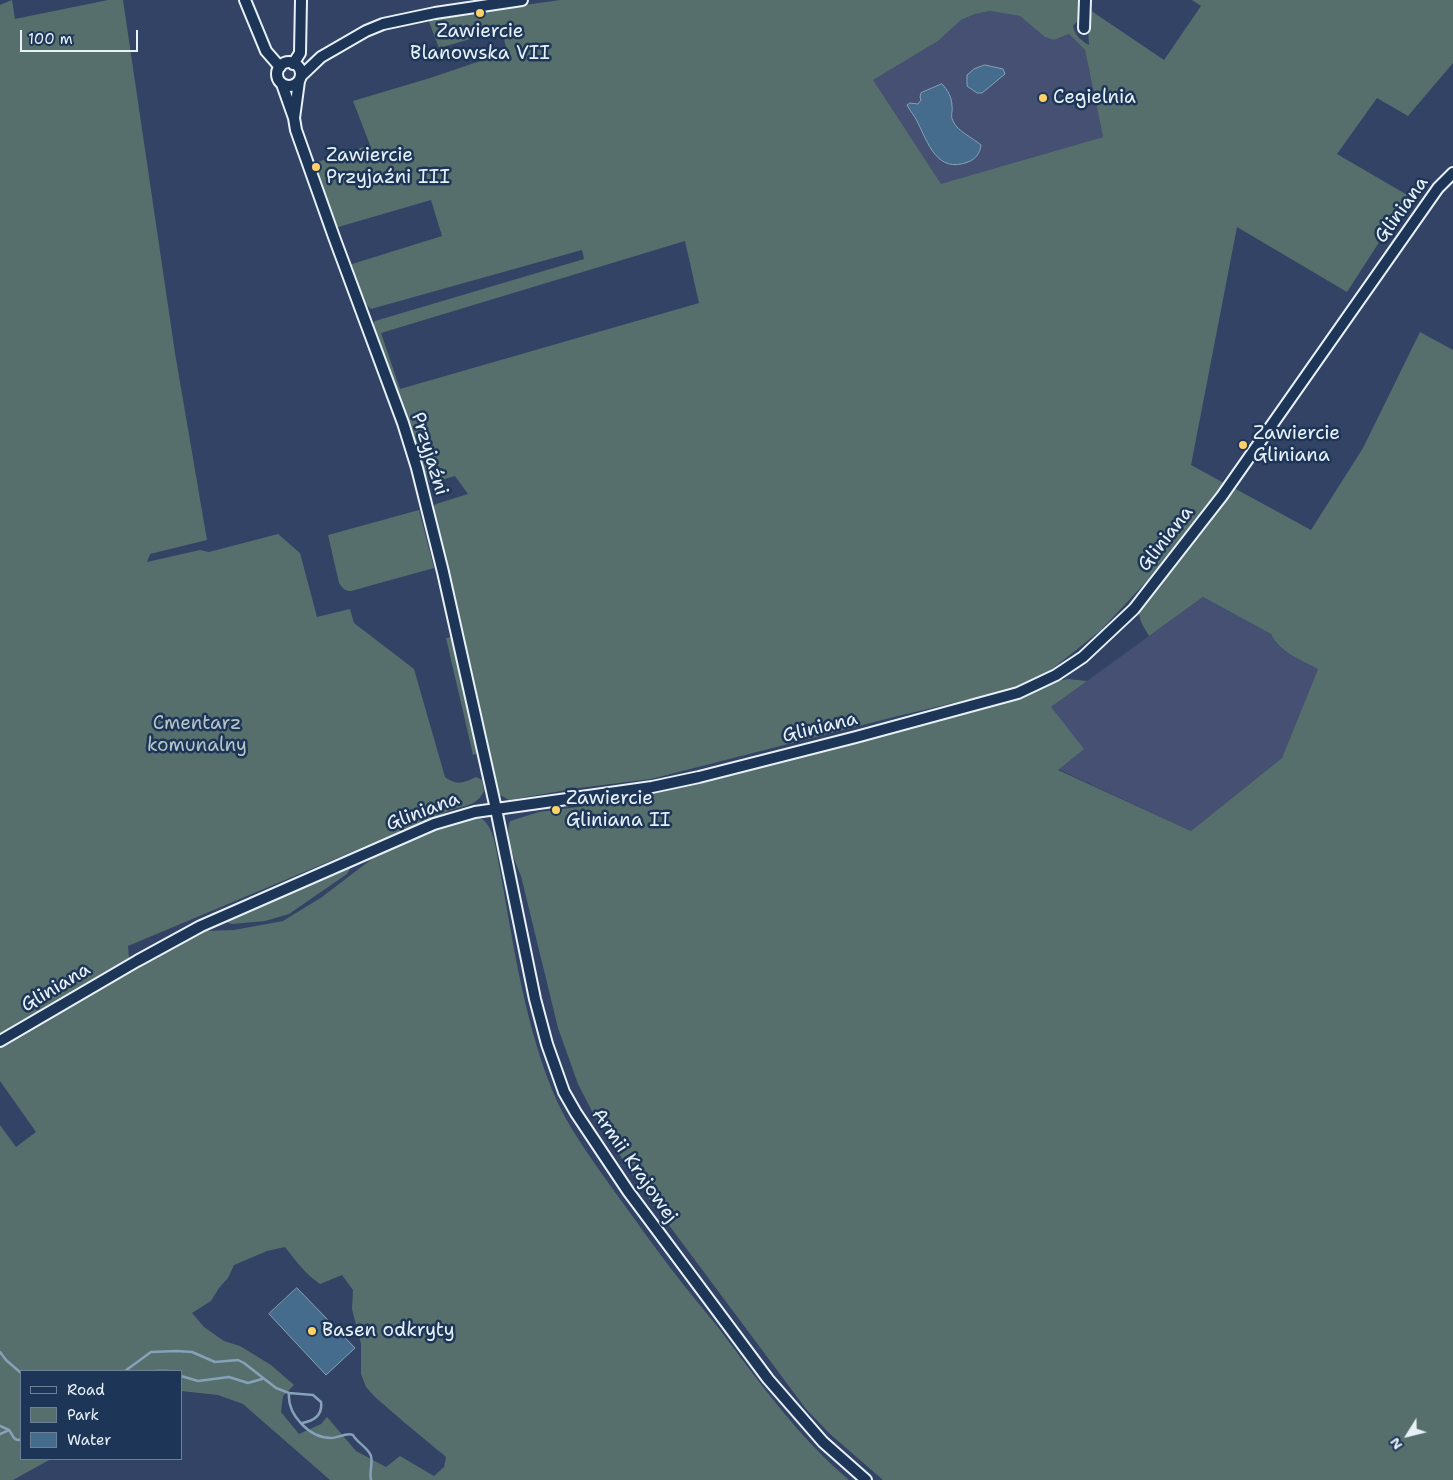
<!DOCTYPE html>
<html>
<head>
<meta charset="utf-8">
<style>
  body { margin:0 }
  #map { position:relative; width:1453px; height:1480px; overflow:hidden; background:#334365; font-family:"Shantell Sans",sans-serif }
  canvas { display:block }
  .legend { position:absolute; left:20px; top:1370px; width:162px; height:90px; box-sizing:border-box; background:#1d3557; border:1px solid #6e8097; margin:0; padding:6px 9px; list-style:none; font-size:15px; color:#e8f1f8 }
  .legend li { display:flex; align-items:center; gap:10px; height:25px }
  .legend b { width:25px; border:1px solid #6e8097 }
  .north { position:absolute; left:1383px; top:1410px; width:50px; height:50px; -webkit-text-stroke:4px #1d3557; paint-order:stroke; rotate:234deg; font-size:14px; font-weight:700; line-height:20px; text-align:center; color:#e8f1f8 }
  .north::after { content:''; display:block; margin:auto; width:18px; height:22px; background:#e8f1f8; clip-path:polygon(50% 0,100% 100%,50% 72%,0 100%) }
  .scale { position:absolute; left:20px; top:30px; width:118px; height:22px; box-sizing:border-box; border:2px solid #e8f1f8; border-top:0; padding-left:6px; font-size:15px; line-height:18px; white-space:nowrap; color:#e8f1f8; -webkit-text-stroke:4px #1d3557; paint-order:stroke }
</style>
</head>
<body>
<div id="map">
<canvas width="1453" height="1480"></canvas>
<ul class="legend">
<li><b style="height:6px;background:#1d3557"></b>Road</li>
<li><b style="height:14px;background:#566f6c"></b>Park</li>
<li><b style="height:14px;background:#456c8d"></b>Water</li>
</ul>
<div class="north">N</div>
<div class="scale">100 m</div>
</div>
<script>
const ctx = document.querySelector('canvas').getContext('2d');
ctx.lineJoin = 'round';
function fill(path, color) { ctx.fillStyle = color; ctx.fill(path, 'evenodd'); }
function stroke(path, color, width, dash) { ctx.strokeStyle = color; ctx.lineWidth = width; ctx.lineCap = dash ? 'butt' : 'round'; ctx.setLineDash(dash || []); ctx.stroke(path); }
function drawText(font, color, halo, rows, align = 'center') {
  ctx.font = font + ' "Shantell Sans",sans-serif'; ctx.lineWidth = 5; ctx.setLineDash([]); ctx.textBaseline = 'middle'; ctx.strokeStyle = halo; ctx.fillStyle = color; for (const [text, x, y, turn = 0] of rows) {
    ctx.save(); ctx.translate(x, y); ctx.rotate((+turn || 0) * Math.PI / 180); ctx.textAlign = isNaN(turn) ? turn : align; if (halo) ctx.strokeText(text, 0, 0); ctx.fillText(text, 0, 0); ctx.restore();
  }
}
const built = new Path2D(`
  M990,11L1020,16L1054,40L1069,34L1085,50L1103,137L941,185L872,80L938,41L961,20L975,14Z
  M1203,597L1271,634L1276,643L1286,652L1318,669L1282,758L1191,831L1058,769L1051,707Z`);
const green = new Path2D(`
  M12,0L15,19L108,0H123L175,353L207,540L150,554L147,562L200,550L209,552L278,534L300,553L317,617L350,609L354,623L414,669L445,777C457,786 463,783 476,777L482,780L484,791C479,803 467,806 454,809L128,946L129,958L0,1036V5Z
  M560,0H1082V16L1073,26C1075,35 1081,41 1089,45L1087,8L1164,60L1201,6L1192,0H1453V63L1408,116L1377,98L1337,154L1409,196L1347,292L1237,227L1191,465L1224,483L1145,583L1101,630L1051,670L1012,689L894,717L651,779L578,788L509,800L500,795L488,751L486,738L433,507L436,504L468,494L455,476L430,483L423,469L372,326L375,321L584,259L582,250L371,309L364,302L349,265L442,236L431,200L335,228L314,163L370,145L353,101L430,78L507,52L502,30L439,48L428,19ZM990,11L1020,16L1045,37L1054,40L1069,34L1085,50L1103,137L941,184L873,80L938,41L961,20L975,14ZM685,241L699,303L400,389L381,333Z
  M1420,332L1453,350V1480H883L830,1434L806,1409L642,1189L595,1117L578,1084L558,1028L521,876C515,861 504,837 510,821L539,812L586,806L645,795L919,725L992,705L1048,683L1068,679L1087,681L1051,707L1084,749L1058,770L1191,831L1282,758L1318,669C1300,659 1280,653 1271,634L1203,597L1149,636C1144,627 1139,621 1139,611L1209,523L1234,488L1311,530L1363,448Z
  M419,510L434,568L351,591C345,591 343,589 339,583L328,535Z
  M452,637L478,753L473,755L446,638Z
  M475,816C487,819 490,828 494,839C511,923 520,1011 553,1092C567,1126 591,1158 612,1188C632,1215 651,1243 672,1270C686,1289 702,1307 717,1326C758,1380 797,1436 849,1480H330L243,1404L218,1395L181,1391V1371H21V1459H51L13,1480H0V1125L16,1147L36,1132L0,1081V1047L115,980L205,931L234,930L283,921L322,897L373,858L436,827ZM285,1247C296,1261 305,1274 320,1284L342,1275L353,1290L352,1309L361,1344V1374L366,1387L375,1397L405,1423L446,1457L444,1467L434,1476L400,1456L386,1467L356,1451L327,1417L321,1424L299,1434L281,1412L283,1396L294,1385L271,1365L240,1346L224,1341L204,1327L192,1313L211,1301L219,1288L228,1278L234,1265L267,1251Z
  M349,867L350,869L347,874L289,914L265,921L232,924L228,923V921L230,919Z`);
const water = new Path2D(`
  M985,65L1003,69L1005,74L982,93H977L967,86V75L974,69Z
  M942,84C948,90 952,98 952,106C953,112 950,115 953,121C958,132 972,137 981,145C980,153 976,159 968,162C937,174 928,143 917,121C914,115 910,111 907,105L910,103L918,104L921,100L920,97L921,93Z
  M297,1288L355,1348L326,1375L269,1314Z`);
const stream = new Path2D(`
  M0,1352L6,1360L21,1373
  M125,1371L151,1352L177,1351L192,1352L215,1362L238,1360L244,1363L276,1388L289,1393C287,1414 309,1438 331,1438C338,1438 347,1432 353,1435C357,1443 368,1447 371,1456C373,1464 369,1472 371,1480
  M156,1371H167
  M181,1376L198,1381L229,1377L248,1383L262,1379
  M289,1393L313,1395L321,1402C323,1416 313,1421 302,1423
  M0,1426L9,1430C13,1435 13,1441 21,1440
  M0,1434L9,1430`);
const minor = new Path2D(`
  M245,0L266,51L280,67
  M1084,28L1085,0
  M277 74a12 12 0 1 1 24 0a12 12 0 1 1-24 0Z
  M293,64L300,53L301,0
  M301,76L321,57L366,31L383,24L435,13L522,0
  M282,84L294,118L296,130L334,237L403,423L417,468L443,572L496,809L535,999L547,1044L564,1092L576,1113L628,1191L768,1379L823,1442L866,1480
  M294,118L299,81
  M0,1041L137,961L201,926L434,824L475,812L652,787L699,777L856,737L1018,693L1056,675L1083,657L1134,609L1222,496L1438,188L1453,173`);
const markers = [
  [480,13,5,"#ffd166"],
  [1043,98,5,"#ffd166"],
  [316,167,5,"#ffd166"],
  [1243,445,5,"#ffd166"],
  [556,810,5,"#ffd166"],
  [312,1331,5,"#ffd166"]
];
const poiNames = [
  ["Zawiercie",480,32,"center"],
  ["Blanowska VII",480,54,"center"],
  ["Cegielnia",1053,98],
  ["Zawiercie",326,156],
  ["Przyjaźni III",326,178],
  ["Zawiercie",1253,434],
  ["Gliniana",1253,456],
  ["Zawiercie",566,799],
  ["Gliniana II",566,821],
  ["Basen odkryty",322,1331]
];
const streetNames = [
  ["Gliniana",1402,210,-54],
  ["Przyjaźni",429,454,73],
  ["Gliniana",1166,539,-52],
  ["Gliniana",820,728,-14],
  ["Gliniana",423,812,-21],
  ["Gliniana",56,988,-31],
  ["Armii Krajowej",634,1166,55]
];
const parkNames = [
  ["Cmentarz",197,724],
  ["komunalny",197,746]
];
fill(built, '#455072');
fill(green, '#566f6c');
fill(water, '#456c8d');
stroke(water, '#86a1b8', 1);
stroke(stream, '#86a1b8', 2.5);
stroke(minor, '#e8f1f8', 14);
stroke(minor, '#1d3557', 10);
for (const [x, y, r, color] of markers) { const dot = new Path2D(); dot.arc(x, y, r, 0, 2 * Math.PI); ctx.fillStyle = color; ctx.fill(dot); stroke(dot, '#1d3557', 2); }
drawText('19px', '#e8f1f8', '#1d3557', poiNames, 'left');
drawText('19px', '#e8f1f8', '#1d3557', streetNames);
drawText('19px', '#b5c4c7', '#1d3557', parkNames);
</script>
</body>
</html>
